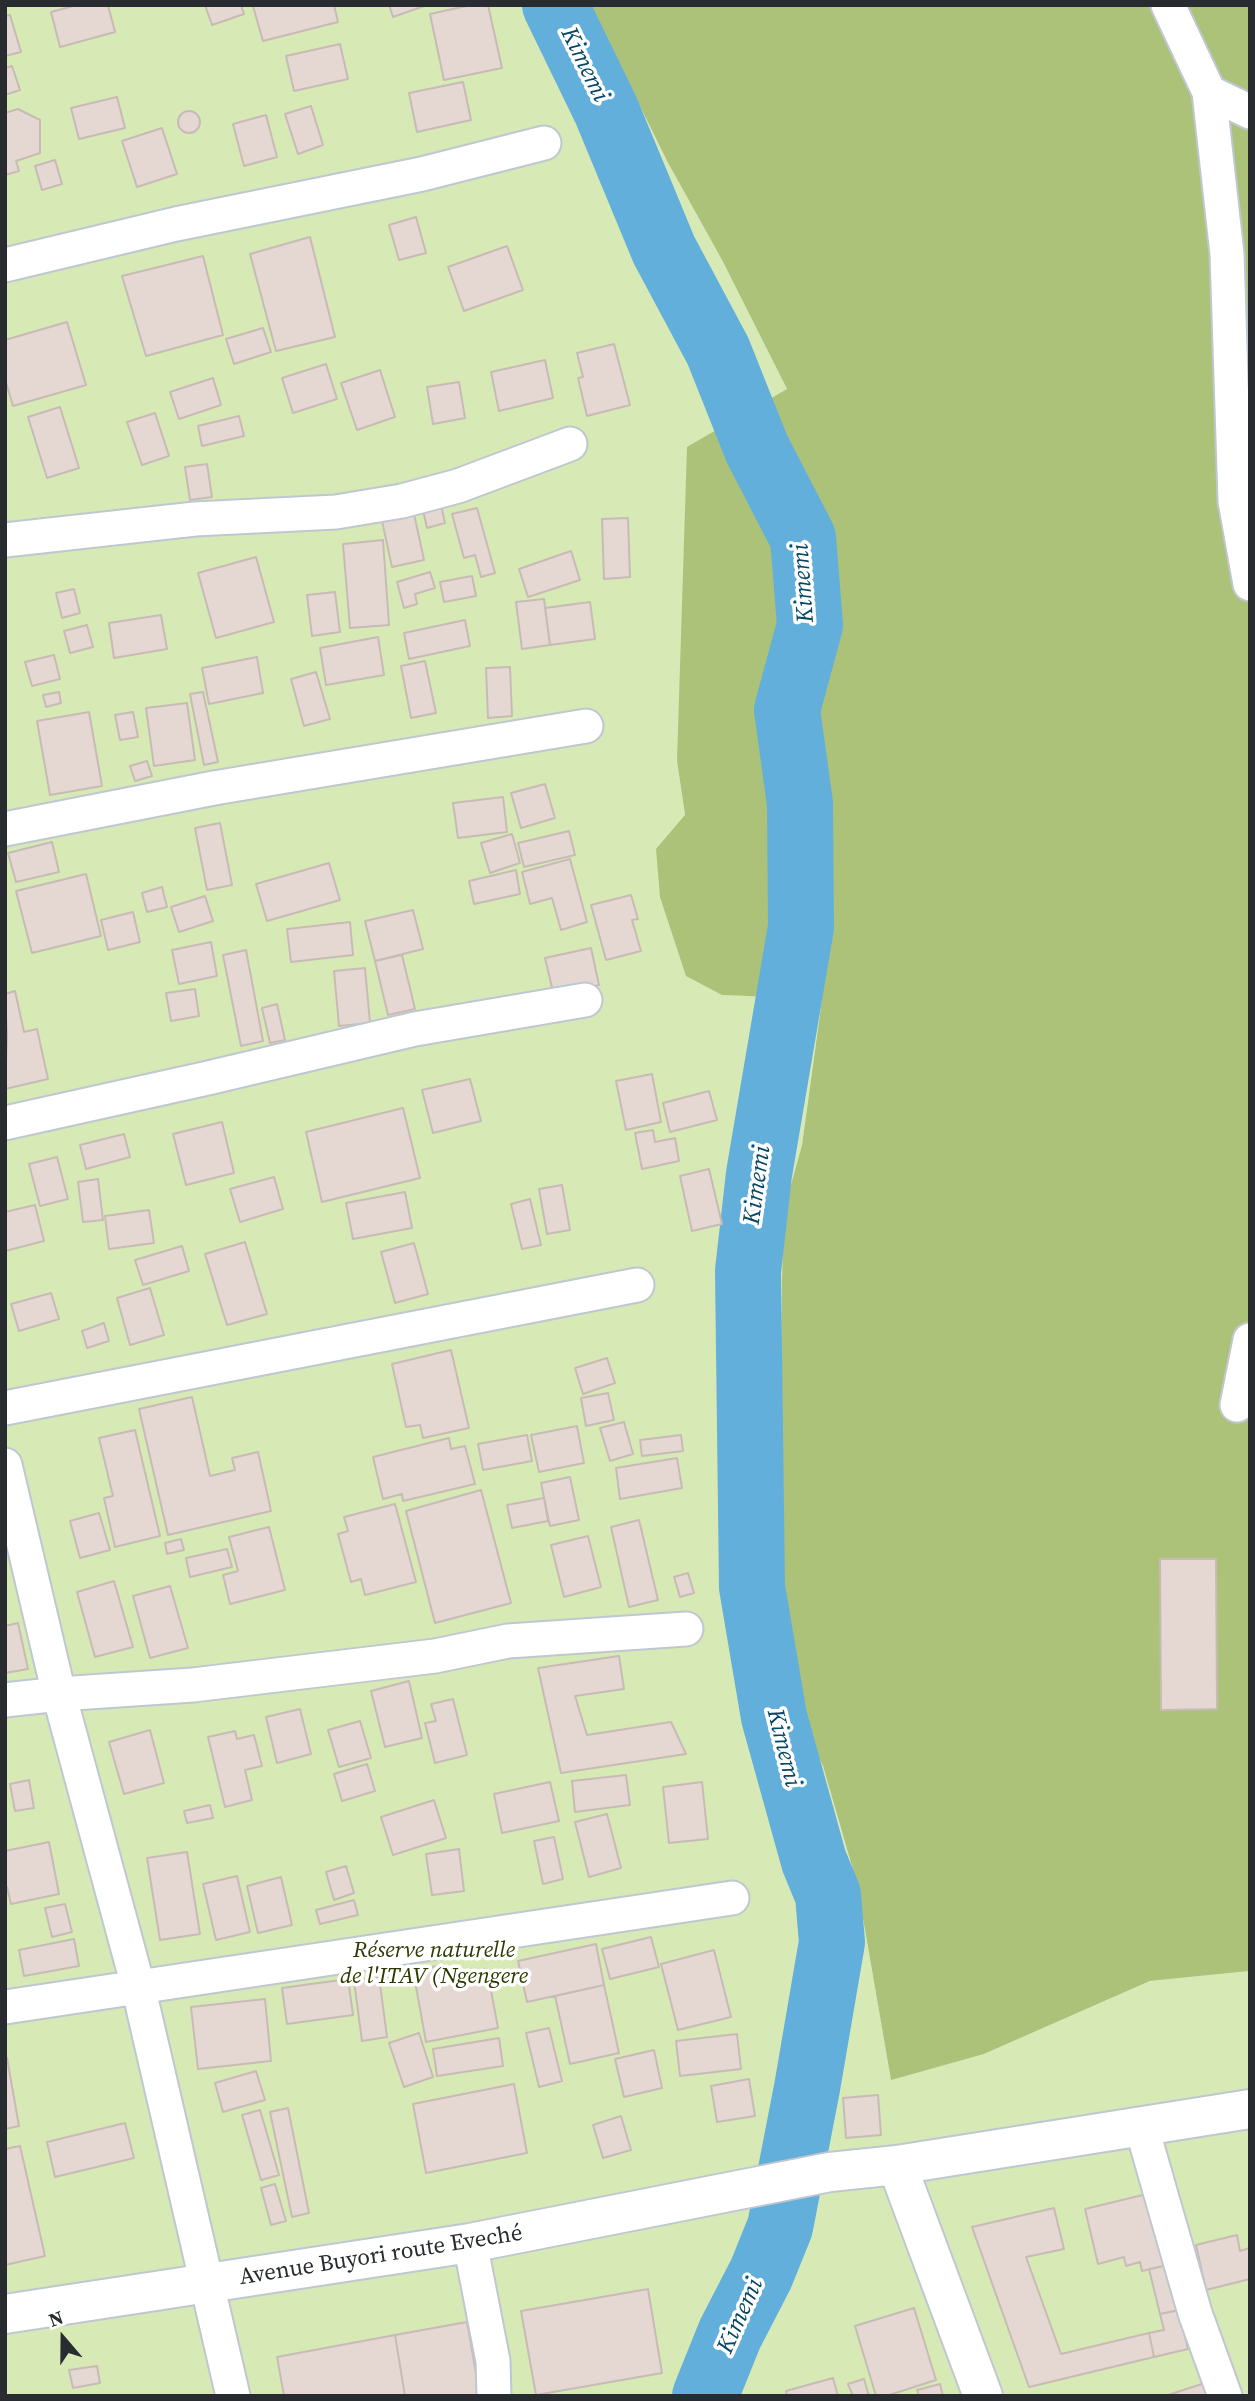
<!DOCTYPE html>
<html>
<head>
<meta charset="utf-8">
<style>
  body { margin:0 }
  #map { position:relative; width:1255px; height:2401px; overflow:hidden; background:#f7fbfe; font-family:"Source Serif 4",serif }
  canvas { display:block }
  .frame { position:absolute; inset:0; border:7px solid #282b2f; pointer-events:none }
  .north { position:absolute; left:28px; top:2303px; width:70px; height:70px; -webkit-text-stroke:5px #fff; paint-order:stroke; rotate:340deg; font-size:19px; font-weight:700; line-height:28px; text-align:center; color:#282b2f }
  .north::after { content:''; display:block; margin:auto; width:24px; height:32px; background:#282b2f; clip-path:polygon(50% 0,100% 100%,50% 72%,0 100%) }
</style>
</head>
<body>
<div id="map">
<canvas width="1255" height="2401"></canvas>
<div class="frame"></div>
<div class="north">N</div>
</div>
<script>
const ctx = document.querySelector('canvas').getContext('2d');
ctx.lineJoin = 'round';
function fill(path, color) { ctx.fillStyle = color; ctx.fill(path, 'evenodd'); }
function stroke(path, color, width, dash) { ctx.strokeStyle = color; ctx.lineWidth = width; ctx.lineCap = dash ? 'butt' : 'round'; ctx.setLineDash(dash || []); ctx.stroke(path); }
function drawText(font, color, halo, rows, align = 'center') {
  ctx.font = font + ' "Source Serif 4",serif'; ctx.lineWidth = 7; ctx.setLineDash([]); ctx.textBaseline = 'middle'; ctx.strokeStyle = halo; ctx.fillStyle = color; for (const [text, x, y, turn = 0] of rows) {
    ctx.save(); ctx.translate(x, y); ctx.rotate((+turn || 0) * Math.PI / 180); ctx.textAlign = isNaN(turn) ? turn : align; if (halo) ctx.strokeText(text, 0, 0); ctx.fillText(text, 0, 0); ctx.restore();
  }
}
const green = new Path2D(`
  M5,5H587L602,29L667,161L722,260L787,389L677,761L685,815L722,995L822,998L802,1145L783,1213L778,1567L783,1632L801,1720L823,1766L857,1885L891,2079L984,2054L1150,1981L1250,1971V2396H5Z`);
const forest = new Path2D(`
  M587,5H1250V1971L1150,1981L984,2054L891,2080L857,1884L823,1766L801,1720L783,1632L778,1567L783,1213L802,1145L822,999L722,995L686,976L660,897L656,849L685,815L677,761L687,447L787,389L722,260L667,161L602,29Z`);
const river = new Path2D(`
  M555,5L606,110L664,250L718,351L757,449L803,538L810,625L787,710L800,804L801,927L759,1174L748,1271L752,1587L774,1717L814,1861L828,1895L832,1942L807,2088L780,2227L761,2274L730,2334L705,2396`);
const building = new Path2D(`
  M77,5H108L115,32L60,47L51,12Z
  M205,5H241L244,14L212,25Z
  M334,5L338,22L263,41L253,6Z
  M389,5H427L393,17Z
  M471,5H488L502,68L444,80L430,14Z
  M10,15L21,52L5,56V16Z
  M340,44L348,79L294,91L286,56Z
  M12,66L20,90L5,95V68Z
  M463,82L471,120L417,132L409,93Z
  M117,97L125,128L79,139L71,108Z
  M311,106L323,145L298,154L285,114Z
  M18,109L40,120V153L16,161L19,171L5,175V113Z
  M178 122a11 11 0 1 1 22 0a11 11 0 1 1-22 0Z
  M266,115L277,157L244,166L233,124Z
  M162,128L177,174L137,187L122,141Z
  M55,160L62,184L42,190L35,166Z
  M416,217L426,253L399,260L389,225Z
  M310,237L335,337L276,351L250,254Z
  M507,246L523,290L464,311L448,267Z
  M203,256L223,335L146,356L122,276Z
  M67,322L86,385L13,406L5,379V340Z
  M263,328L271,352L234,364L226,339Z
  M614,344L630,405L587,416L578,378L583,377L577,353Z
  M545,360L553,398L499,411L491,372Z
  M326,364L337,399L293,413L282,378Z
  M380,370L395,417L357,430L341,383Z
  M213,378L221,405L179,419L170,392Z
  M459,382L465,418L433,424L427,387Z
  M60,407L79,468L47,478L28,417Z
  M155,413L169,456L142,465L127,422Z
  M239,416L244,436L202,446L198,426Z
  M207,464L212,497L190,500L185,467Z
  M441,505L445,523L427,528L423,510Z
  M477,508L495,573L481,577L475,555L464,558L452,514Z
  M414,514L424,560L392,567L382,521Z
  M628,518L630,577L604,579L602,519Z
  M383,540L389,625L350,628L343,544Z
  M571,551L580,580L528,597L519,569Z
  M256,557L274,622L216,638L198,573Z
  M430,572L435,588L415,594L417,604L404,608L397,582Z
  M472,576L476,596L444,602L440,582Z
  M74,589L80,613L62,618L56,593Z
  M335,592L340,632L312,636L307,595Z
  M544,599L550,645L522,649L516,602Z
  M590,602L595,639L550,645L545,608Z
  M161,615L167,649L114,658L109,623Z
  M465,620L470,646L409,659L404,633Z
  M87,625L93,647L70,653L64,631Z
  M378,637L384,675L326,685L320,648Z
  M54,655L60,679L32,686L25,662Z
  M257,657L263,693L209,704L202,668Z
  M425,661L436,713L411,718L401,666Z
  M510,667L512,716L488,718L486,668Z
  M316,672L330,719L304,726L291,679Z
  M59,692L61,703L46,707L43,695Z
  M203,692L218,762L204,765L190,694Z
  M187,703L195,760L154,766L146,708Z
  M89,712L102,786L50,795L37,721Z
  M133,712L138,737L120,740L115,715Z
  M147,761L152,776L135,781L130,766Z
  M545,784L555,818L521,828L511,793Z
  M503,797L507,832L458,838L453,803Z
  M220,823L232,885L207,890L195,828Z
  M569,831L575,855L524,867L518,843Z
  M512,834L520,863L490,873L481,843Z
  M52,842L59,872L16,882L8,853Z
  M570,859L587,922L561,930L552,898L530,904L522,872Z
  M329,863L340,900L267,921L256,884Z
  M516,870L520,894L474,904L469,881Z
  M86,874L101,936L32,953L16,891Z
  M162,887L167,907L147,912L142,893Z
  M631,895L638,919L632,920L641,951L606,960L591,905Z
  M205,896L213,921L179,932L171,907Z
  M413,910L423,949L375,961L365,921Z
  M133,912L140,942L108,950L101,920Z
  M350,922L353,955L291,962L287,929Z
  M211,942L217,976L179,984L172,950Z
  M591,948L599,985L554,996L545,958Z
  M246,950L263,1041L241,1046L223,955Z
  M402,955L415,1009L388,1015L375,961Z
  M365,968L370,1023L339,1026L334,971Z
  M195,989L199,1016L171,1021L166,993Z
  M15,991L24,1032L37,1029L48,1079L5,1089L7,1036L5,994Z
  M277,1004L285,1040L270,1043L262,1008Z
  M652,1074L661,1122L626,1130L616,1081Z
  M470,1079L481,1121L433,1133L422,1090Z
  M709,1091L717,1120L670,1132L663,1103Z
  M403,1108L420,1178L322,1202L306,1132Z
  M222,1122L234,1173L186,1185L173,1134Z
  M653,1130L655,1142L675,1138L679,1161L642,1169L635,1133Z
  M124,1134L130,1157L86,1169L80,1145Z
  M57,1157L68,1199L40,1206L29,1164Z
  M709,1169L722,1224L692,1231L680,1176Z
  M274,1177L283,1209L240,1222L230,1189Z
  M98,1179L103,1220L83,1222L78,1182Z
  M562,1185L570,1230L547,1234L539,1189Z
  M405,1192L412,1228L353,1239L346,1203Z
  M530,1199L541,1245L522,1249L511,1204Z
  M35,1205L44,1241L5,1251V1212Z
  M149,1210L154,1243L109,1249L105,1216Z
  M245,1242L267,1314L227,1325L205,1254Z
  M414,1243L428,1294L395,1303L381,1252Z
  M182,1246L189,1271L143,1285L135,1260Z
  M150,1288L164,1335L130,1345L117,1298Z
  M51,1293L59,1319L19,1331L11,1304Z
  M104,1323L109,1341L87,1348L82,1331Z
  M451,1350L469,1428L423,1438L420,1425L406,1427L392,1364Z
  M607,1358L615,1383L583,1394L575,1368Z
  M608,1393L614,1420L586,1426L581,1398Z
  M192,1397L210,1476L235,1470L232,1458L258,1452L271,1511L168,1535L139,1409Z
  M624,1422L633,1454L610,1461L600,1428Z
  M577,1426L584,1463L539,1472L531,1435Z
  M135,1430L160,1536L115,1547L104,1498L113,1496L99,1438Z
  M527,1435L532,1461L483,1470L478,1444Z
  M681,1435L683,1451L642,1456L640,1440Z
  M449,1438L451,1449L465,1446L475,1484L403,1501L402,1494L383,1499L373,1457Z
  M677,1458L682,1488L620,1499L616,1468Z
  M570,1477L579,1520L550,1526L541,1483Z
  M481,1490L511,1603L435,1623L406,1511Z
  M544,1498L548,1521L512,1528L507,1505Z
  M395,1504L416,1582L365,1595L361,1579L351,1582L338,1534L348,1531L344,1517Z
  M99,1513L110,1550L80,1558L70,1521Z
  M639,1520L658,1600L629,1607L611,1527Z
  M269,1527L285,1590L230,1604L223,1575L238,1571L229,1537Z
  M588,1536L601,1587L564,1597L551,1545Z
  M181,1539L184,1550L167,1554L165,1543Z
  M227,1549L232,1567L190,1577L186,1558Z
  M1160,1559H1216L1217,1709L1161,1710Z
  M688,1573L694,1593L680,1597L674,1577Z
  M114,1581L133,1647L95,1657L77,1592Z
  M170,1586L188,1648L150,1658L133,1596Z
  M18,1623L28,1669L5,1673V1626Z
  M619,1656L624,1689L575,1696L587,1735L671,1722L686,1754L561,1773L538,1668Z
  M409,1681L422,1738L385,1747L371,1691Z
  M453,1699L467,1755L435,1763L425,1723L436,1721L431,1704Z
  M300,1709L311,1754L277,1763L266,1717Z
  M360,1721L371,1758L339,1767L328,1730Z
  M150,1730L164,1783L124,1794L109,1742Z
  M235,1731L237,1739L254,1735L262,1766L245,1770L252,1800L225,1807L208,1737Z
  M367,1764L375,1791L342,1801L334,1774Z
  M626,1775L630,1805L575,1812L572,1781Z
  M29,1780L34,1808L15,1811L10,1784Z
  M550,1782L559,1821L502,1833L494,1794Z
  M702,1782L708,1839L669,1843L663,1787Z
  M434,1800L446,1838L393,1855L381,1817Z
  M210,1805L213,1818L187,1823L184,1811Z
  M607,1814L621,1868L589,1877L575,1822Z
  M554,1837L563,1879L543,1884L534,1841Z
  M49,1842L59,1894L11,1904L7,1887H5V1851Z
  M459,1849L464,1891L432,1895L426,1854Z
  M187,1852L200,1934L160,1940L147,1858Z
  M346,1866L354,1893L334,1900L326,1872Z
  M237,1876L250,1932L216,1940L203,1884Z
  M281,1877L292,1925L258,1933L247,1886Z
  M354,1900L358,1915L320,1924L316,1910Z
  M65,1904L72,1932L52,1937L45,1908Z
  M651,1937L659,1967L610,1979L602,1949Z
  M74,1939L79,1966L24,1976L19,1950Z
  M596,1944L604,1985L527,2002L518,1961Z
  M714,1950L731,2017L678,2030L661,1964Z
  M444,1965L446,1977L487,1969L498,2028L426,2042L413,1970Z
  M379,1977L387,2037L362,2041L354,1981Z
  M348,1979L353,2015L287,2024L282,1988Z
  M604,1985L619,2053L570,2064L555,1996Z
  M265,1999L271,2061L198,2069L191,2007Z
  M549,2028L562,2081L539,2087L526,2033Z
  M419,2033L433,2077L404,2087L389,2043Z
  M737,2034L741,2069L680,2076L676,2041Z
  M499,2038L503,2066L437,2076L433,2049Z
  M654,2050L662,2088L624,2097L615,2059Z
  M5,2058H7L19,2126L5,2129Z
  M256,2071L265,2100L223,2112L215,2083Z
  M749,2079L755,2116L717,2122L711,2086Z
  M514,2084L527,2153L426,2173L413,2104Z
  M878,2095L881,2135L846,2138L843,2098Z
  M288,2108L309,2213L292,2217L270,2112Z
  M260,2110L279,2175L261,2180L242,2115Z
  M621,2116L631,2150L603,2158L593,2125Z
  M125,2123L134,2158L55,2177L47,2142Z
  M20,2146L45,2256L5,2265V2149Z
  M275,2184L286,2221L271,2225L261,2188Z
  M1151,2193L1168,2265L1142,2271L1140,2262L1126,2266L1124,2257L1098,2264L1085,2209Z
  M1054,2208L1064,2249L1026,2257L1061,2354L1149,2333L1154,2357L1029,2387L972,2227Z
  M1237,2235L1240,2251L1250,2248V2279L1206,2290L1196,2245Z
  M1168,2265L1179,2310L1160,2314L1149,2269Z
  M648,2289L662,2373L536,2395L521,2311Z
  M914,2308L936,2380L886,2396H876L855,2326Z
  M1179,2310L1188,2349L1154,2357L1149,2333L1164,2330L1160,2314Z
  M467,2322L480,2396H405L395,2335Z
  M395,2335L405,2396H284L277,2357Z
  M97,2366L100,2383L73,2388L69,2370Z
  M833,2378L838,2396H787L786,2391Z
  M864,2379L869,2396H853L848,2384Z
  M1208,2382L1213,2396H1169L1168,2395Z
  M940,2384L943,2396H919L917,2390Z`);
const street = new Path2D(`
  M1168,5L1209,92L1250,112
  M1209,92L1227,254L1235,501L1250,584
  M5,265L176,224L422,174L544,143
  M5,540L195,519L336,512L402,501L458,486L570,444
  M5,829L214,788L586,726
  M5,1123L208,1078L415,1029L585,1000
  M1237,1405L1250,1340
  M5,1408L637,1285
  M5,1465L59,1694L138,1986L233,2396
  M5,1700L59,1694L193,1685L435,1656L508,1641L686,1629
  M5,2007L732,1898
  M1141,2125L1195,2313L1225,2396
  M470,2243L493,2361L494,2396`);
const secondary = new Path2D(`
  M897,2165L983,2396
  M5,2314L470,2243L830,2172L897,2165L1250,2109`);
const parkNames = [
  ["Réserve naturelle",434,1951],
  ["de l'ITAV (Ngengere",434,1977]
];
const streetNames = [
  ["Avenue Buyori route Eveché",381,2256,-9]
];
const waterNames = [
  ["Kimemi",584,65,64],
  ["Kimemi",804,583,-94],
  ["Kimemi",758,1185,-82],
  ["Kimemi",783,1748,76],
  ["Kimemi",741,2316,-66]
];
fill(green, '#d7e9b4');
fill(forest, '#acc279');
stroke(river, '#63afdc', 66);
fill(building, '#e5d8d3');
stroke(building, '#c8bbb6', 2);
stroke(street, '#bfc7d1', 37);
stroke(secondary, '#bfc7d1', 42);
stroke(street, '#fff', 33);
stroke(secondary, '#fff', 38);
drawText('italic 23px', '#2d3b02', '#fff', parkNames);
drawText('23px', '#282b2f', '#fff', streetNames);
drawText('italic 24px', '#064765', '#fff', waterNames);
</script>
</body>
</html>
